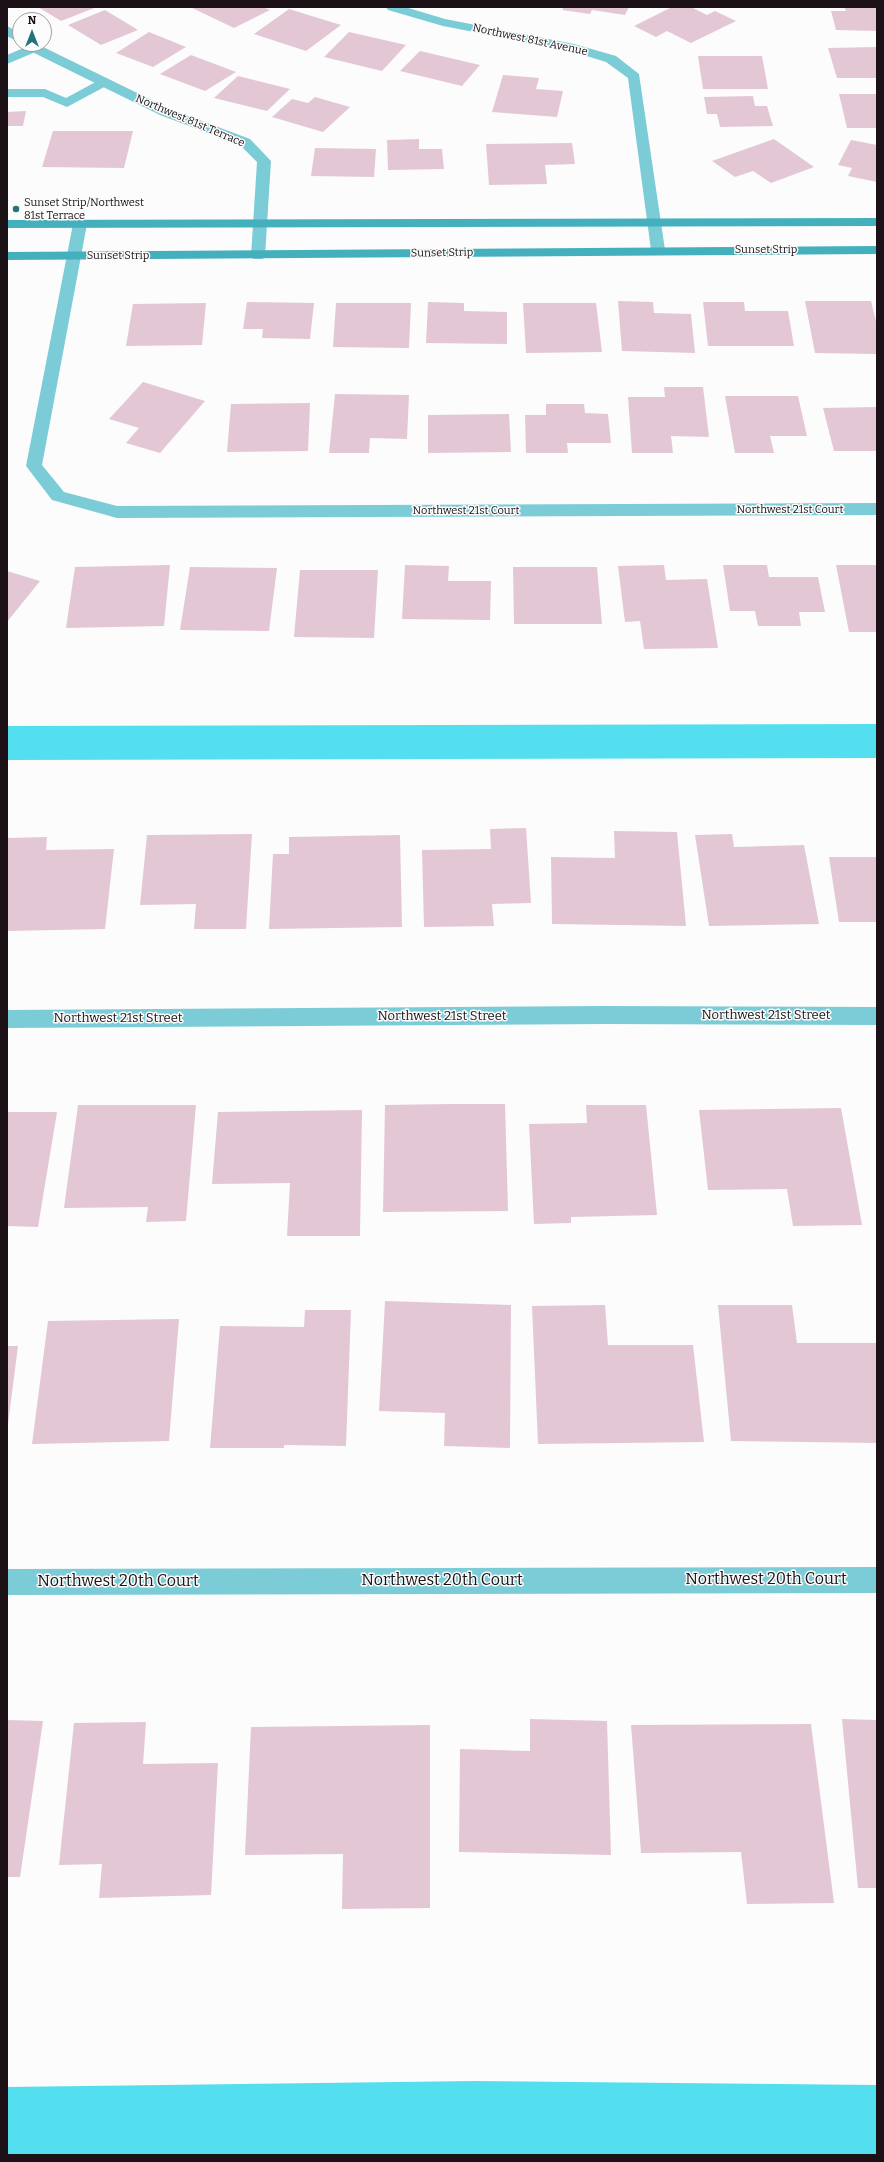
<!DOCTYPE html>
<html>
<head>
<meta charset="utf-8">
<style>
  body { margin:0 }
  #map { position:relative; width:884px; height:2162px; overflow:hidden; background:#fbfcfb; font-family:Bitter,serif }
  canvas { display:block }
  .frame { position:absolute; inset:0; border:8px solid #1b1116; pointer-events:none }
  .north { position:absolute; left:12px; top:12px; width:40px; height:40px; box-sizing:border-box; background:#fbfcfb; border:1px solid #a19e9f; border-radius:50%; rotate:0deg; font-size:11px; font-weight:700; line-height:16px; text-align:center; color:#1b1116 }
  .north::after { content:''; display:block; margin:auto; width:14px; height:18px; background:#28717a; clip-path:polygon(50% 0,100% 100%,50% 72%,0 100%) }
</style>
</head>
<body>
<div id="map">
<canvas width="884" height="2162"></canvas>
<div class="frame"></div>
<div class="north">N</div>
</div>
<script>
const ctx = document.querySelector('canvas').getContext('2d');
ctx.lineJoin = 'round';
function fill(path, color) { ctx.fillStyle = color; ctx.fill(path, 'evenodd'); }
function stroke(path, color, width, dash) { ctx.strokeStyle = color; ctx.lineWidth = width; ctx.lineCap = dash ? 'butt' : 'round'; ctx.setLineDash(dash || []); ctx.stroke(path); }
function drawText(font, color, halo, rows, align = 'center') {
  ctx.font = font + ' Bitter,serif'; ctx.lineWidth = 3; ctx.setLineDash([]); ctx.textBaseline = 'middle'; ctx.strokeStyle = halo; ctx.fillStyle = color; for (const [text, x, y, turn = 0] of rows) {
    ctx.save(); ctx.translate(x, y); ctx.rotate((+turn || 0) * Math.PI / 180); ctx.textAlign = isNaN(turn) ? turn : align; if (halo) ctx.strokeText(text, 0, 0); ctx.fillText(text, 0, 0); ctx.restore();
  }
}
const canal = new Path2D(`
  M877,724V758L7,760V726Z
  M475,2081L877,2085V2155H7V2087Z`);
const building = new Path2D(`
  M38,7H97L61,21Z
  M190,7H263L270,10L234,28Z
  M564,7H629L625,15L592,10L590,14L562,10Z
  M672,7H691L707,15L715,11L736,21L691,43L667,31L656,37L634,26Z
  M844,7H877V31L836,30L831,11H846Z
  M289,9L341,25L306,51L254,34Z
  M105,10L138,30L101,45L68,25Z
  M149,32L186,47L153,67L116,53Z
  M349,32L406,45L382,71L324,57Z
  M877,47V78H837L828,48Z
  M420,51L480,65L462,86L400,71Z
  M191,55L236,72L205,91L160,74Z
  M698,56H762L768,89H703Z
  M503,75L539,78L536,89L563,91L557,117L492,112Z
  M238,76L290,89L267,111L214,98Z
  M839,94H877V128H847Z
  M753,96L755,106H767L773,126L720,127L717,114H707L704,97Z
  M315,97L350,107L323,132L272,117L292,99L308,103Z
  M26,111L23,126H7V112Z
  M53,131H133L124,168L42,167Z
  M419,139V149H442L444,169L388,170L387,140Z
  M774,139L814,167L771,183L753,171L735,177L712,161Z
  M851,140L877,145V182L848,176L852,168L838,165Z
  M572,143L575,164L545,165L547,184L489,185L486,144Z
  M315,148L376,149L374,177L311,176Z
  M618,301L653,302L654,313L691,314L695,353L622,351Z
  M805,301H871L877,325V354L815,353Z
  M247,302L314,303L310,339L262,338L263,329H243Z
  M428,302L464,303V311L507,312V344L426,343Z
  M703,302H744L745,311H788L794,346H708Z
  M206,303L202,345L126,346L133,304Z
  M336,303H411L409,348L333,347Z
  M523,303H596L602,352L526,353Z
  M143,382L205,401L160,453L126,443L139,428L109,419Z
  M664,387H703L709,437L671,436L673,453H632L628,397H665Z
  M335,394L409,395L407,439L370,438L369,453H329Z
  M725,396H798L807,436H770L774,453H735Z
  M310,403L308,451L227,452L231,404Z
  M546,404H584L585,413L608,414L611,443H567L568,453H526L525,415H546Z
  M877,407V451H834L823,408Z
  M509,414L511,452L428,453V415Z
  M170,565L164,626L66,628L75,567Z
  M405,565L449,566L448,581H491L490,620L402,619Z
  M664,565L666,580L707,579L718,648L644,649L640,621L625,622L618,566Z
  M723,565H767L769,577H818L825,612H799L801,626H758L755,611H730Z
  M836,565H877V632H849Z
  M190,567L277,568L269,631L180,630Z
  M513,567H597L602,624H514Z
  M300,570H378L374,638L294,637Z
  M7,571L40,581L7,622Z
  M526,828L531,903L492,904L494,926L424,927L422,850L491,849L490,829Z
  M614,831L677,832L686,926L552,924L551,857L615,858Z
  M252,834L246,929H194L196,904L140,905L147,835Z
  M732,834L734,847L804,845L819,924L709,926L695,835Z
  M400,835L402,927L269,929L273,854H289V837Z
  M47,837L46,850L114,849L105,929L7,931V838Z
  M829,857H877V922H839Z
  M450,1104H505L508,1211L383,1212L385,1105Z
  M78,1105H196L186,1221L146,1222L148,1207L64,1208Z
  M586,1105H646L657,1215L571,1217V1223L534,1224L529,1124L587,1123Z
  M841,1108L862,1225L793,1226L787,1189L708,1190L699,1110Z
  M362,1110L360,1236H287L290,1183L212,1184L218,1112Z
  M7,1112H57L38,1227L7,1226Z
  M385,1301L511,1305L510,1448L444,1446L445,1413L379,1411Z
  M605,1305L608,1345H693L704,1442L538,1444L532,1306Z
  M718,1305H792L797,1343H877V1443L731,1441Z
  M305,1310H351L346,1446L284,1445V1448H210L220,1326L304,1327Z
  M179,1319L169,1441L32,1444L48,1321Z
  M7,1346H18L8,1424H7Z
  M530,1719L607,1721L611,1855L459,1852L460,1749L530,1751Z
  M842,1719L877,1720V1888H858Z
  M7,1720L43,1721L20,1877H7Z
  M146,1722L143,1764L218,1763L211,1895L99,1898L102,1864L59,1865L74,1723Z
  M811,1724L834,1903L747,1904L741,1852L641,1853L631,1725Z
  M430,1725V1908L342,1909L343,1854L245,1855L251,1727Z`);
const lane = new Path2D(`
  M33,44L39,48L38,51L7,64V55Z
  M103,78L108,79L110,82L108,85L67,107L43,97H7V89H45L66,98Z`);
const street = new Path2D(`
  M386,7H405L445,19L574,44L616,56L639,74L665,250L663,253H653L651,250L628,78L606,62L567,50L443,26L388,10Z
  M7,26L20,33V43L7,36Z
  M21,44H37L170,109L250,139L271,161L265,256L263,259H253L251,256L257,162L240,145L160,115L22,47Z
  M80,220L85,221L87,224L42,465L64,492L117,506L877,503V515L117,518L52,500L26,466L73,224L75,221Z
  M603,1006L877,1007V1025L603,1024L7,1028V1010Z
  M877,1567V1593L7,1595V1569Z`);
const secondary = new Path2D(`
  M877,218V226L7,228V220Z
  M877,246V254L7,260V252Z`);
const markers = [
  [16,209,4,"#28717a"]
];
const farStreetnames = [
  ["Northwest 81st Avenue",530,40,12],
  ["Northwest 81st Terrace",190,121,23],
  ["Sunset Strip",766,250],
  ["Sunset Strip",442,253,-1],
  ["Sunset Strip",118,256],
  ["Northwest 21st Court",790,510],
  ["Northwest 21st Court",466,511]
];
const farPoinames = [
  ["Sunset Strip/Northwest",24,203],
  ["81st Terrace",24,216]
];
const streetNames = [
  ["Northwest 21st Street",766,1015],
  ["Northwest 21st Street",442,1016],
  ["Northwest 21st Street",118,1018]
];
const nearStreetnames = [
  ["Northwest 20th Court",766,1580],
  ["Northwest 20th Court",442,1581],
  ["Northwest 20th Court",118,1582]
];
fill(canal, '#54dff0');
fill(building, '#e4c7d5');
fill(lane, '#7bccd7');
fill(street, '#7bccd7');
fill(secondary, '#45b0bd');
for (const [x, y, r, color] of markers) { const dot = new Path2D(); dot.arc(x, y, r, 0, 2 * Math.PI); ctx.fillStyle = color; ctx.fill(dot); stroke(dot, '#fbfcfb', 1.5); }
drawText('11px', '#1b1116', '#fbfcfb', farStreetnames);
drawText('11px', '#1b1116', '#fbfcfb', farPoinames, 'left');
drawText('13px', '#1b1116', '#fbfcfb', streetNames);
drawText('16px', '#1b1116', '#fbfcfb', nearStreetnames);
</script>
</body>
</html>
